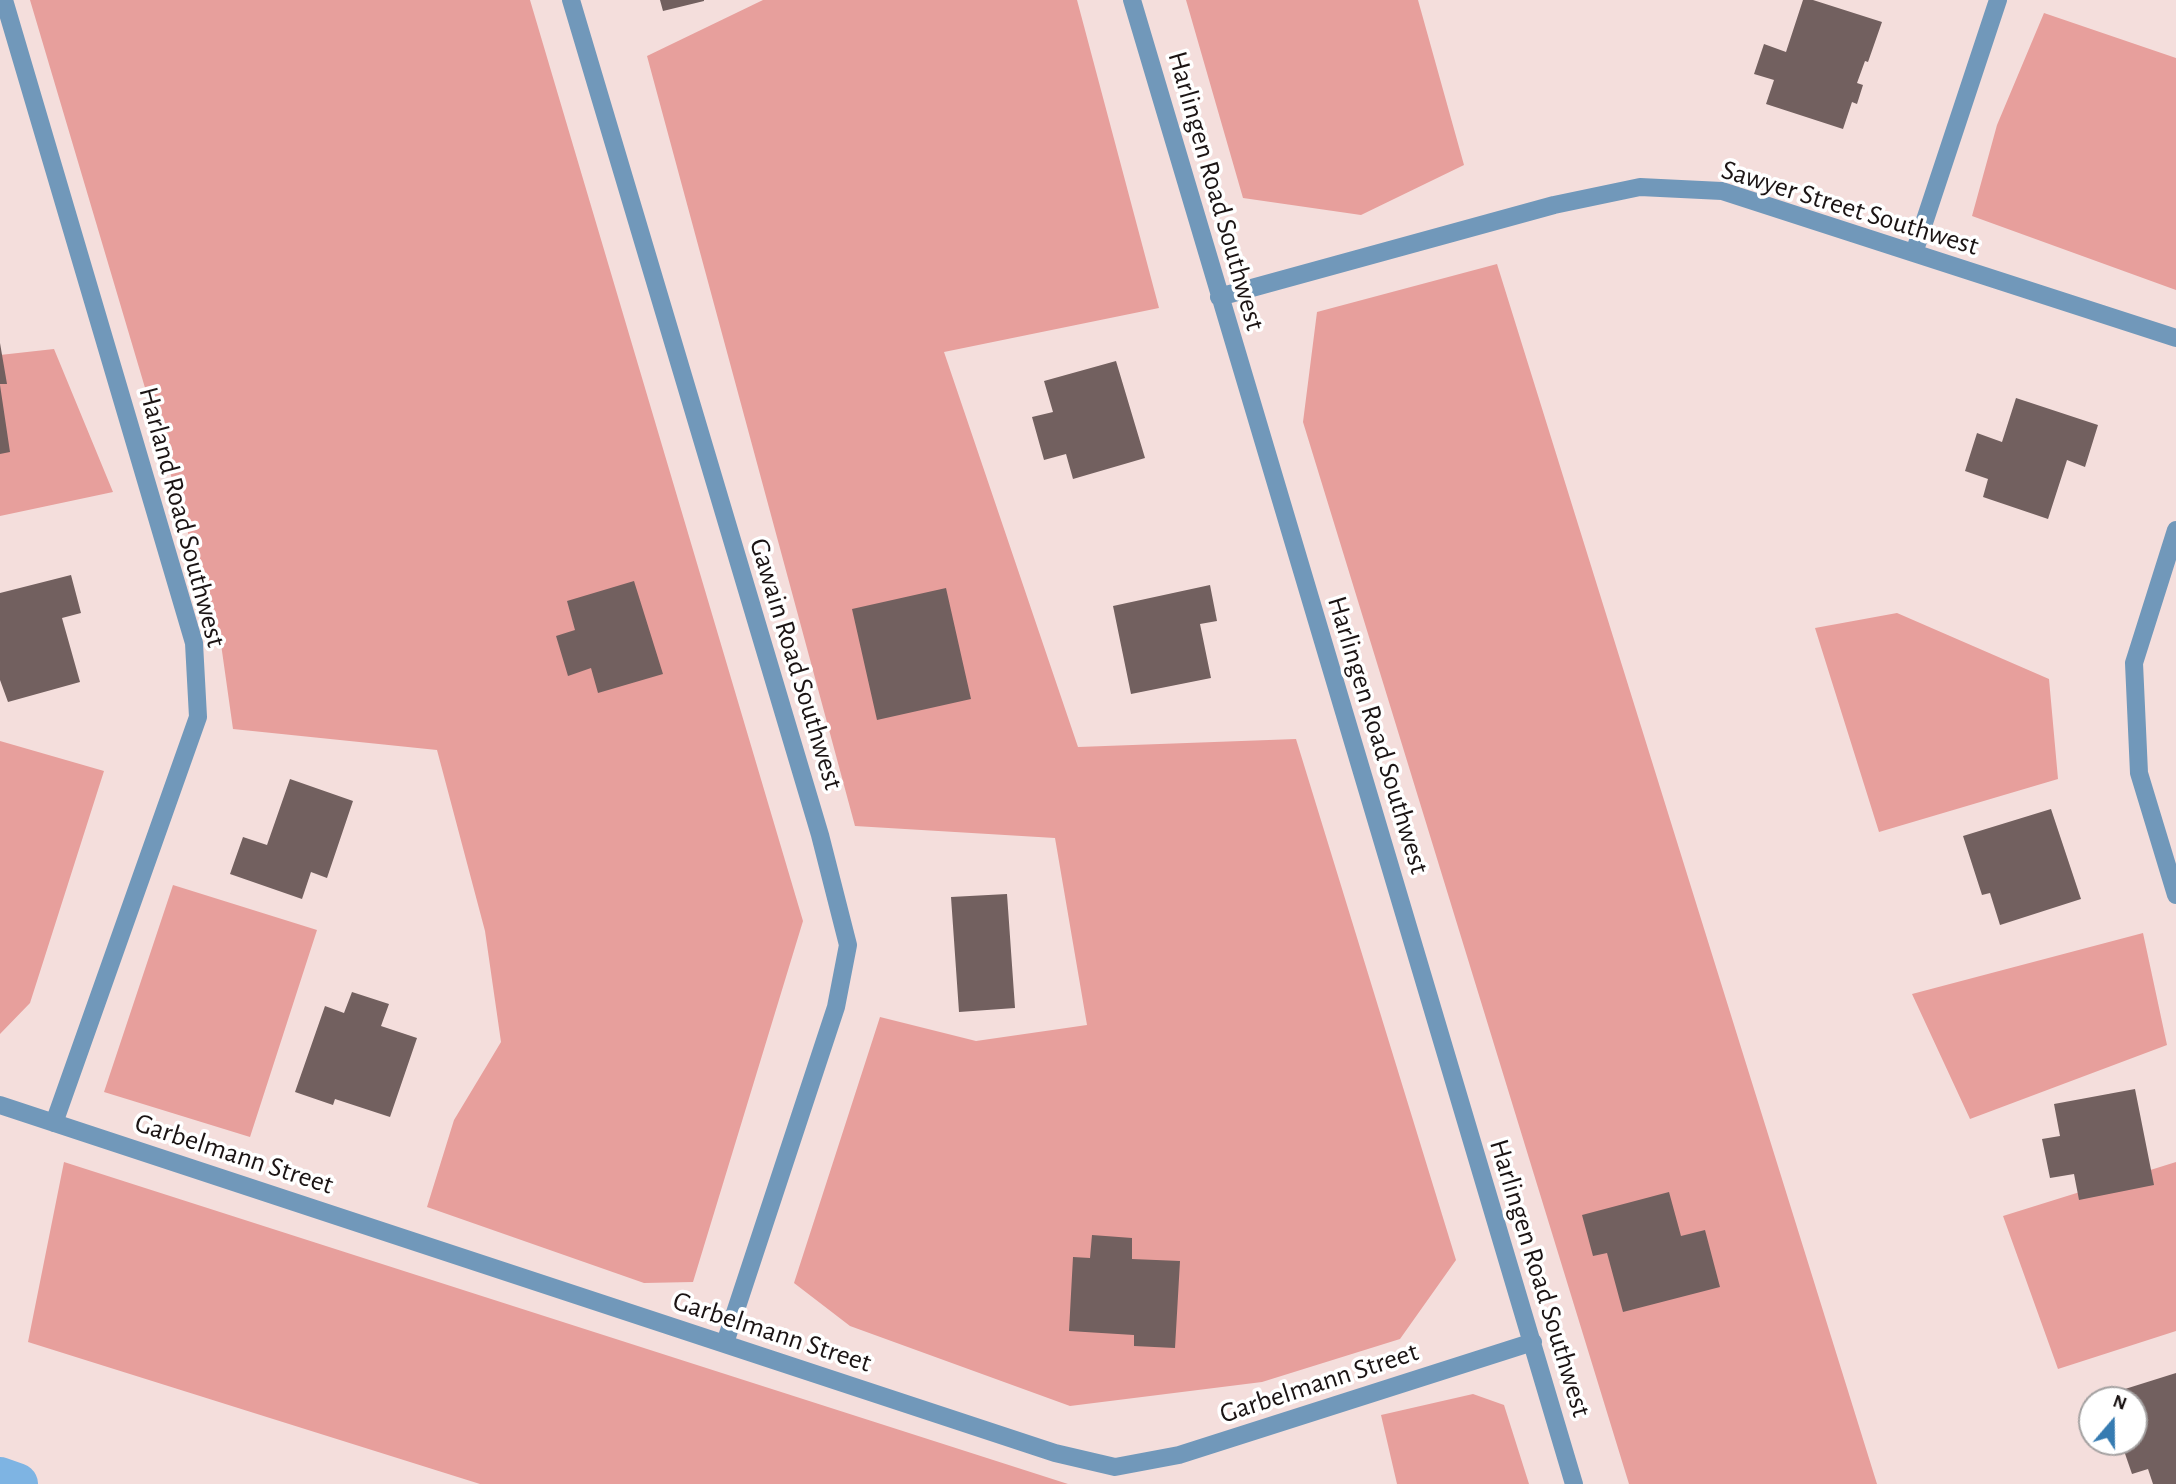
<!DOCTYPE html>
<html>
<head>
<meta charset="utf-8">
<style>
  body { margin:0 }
  #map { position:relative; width:2176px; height:1484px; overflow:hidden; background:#f4dedc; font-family:"Alegreya Sans",sans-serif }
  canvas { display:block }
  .north { position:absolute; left:2078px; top:1386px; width:70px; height:70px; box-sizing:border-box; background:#fff; border:2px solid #a4a1a1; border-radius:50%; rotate:20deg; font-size:19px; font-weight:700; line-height:28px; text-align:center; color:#1b1414 }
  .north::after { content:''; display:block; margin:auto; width:24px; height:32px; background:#367bb1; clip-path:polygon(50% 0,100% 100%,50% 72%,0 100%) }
</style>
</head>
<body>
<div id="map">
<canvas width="2176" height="1484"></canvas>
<div class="north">N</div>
</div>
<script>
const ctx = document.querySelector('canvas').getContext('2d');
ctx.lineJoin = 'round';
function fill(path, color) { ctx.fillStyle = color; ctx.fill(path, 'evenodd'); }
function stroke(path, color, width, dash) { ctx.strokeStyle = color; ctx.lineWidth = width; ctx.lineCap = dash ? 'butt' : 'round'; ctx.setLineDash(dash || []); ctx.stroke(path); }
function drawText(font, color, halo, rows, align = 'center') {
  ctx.font = font + ' "Alegreya Sans",sans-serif'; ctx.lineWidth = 7; ctx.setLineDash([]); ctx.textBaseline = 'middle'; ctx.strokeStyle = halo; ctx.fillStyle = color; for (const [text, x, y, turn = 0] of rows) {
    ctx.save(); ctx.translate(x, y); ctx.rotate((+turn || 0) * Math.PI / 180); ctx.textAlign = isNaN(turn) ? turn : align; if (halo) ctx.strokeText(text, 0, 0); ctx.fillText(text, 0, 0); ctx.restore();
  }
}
const green = new Path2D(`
  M30,0H530L803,921L693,1282L644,1283L427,1207L454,1120L501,1042L485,931L437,750L233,729L221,644Z
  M763,0H1077L1159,308L944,352L1078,747L1296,739L1456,1260L1400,1339L1262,1382L1070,1406L850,1326L794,1283L880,1017L976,1041L1087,1025L1055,838L855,826L647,56Z
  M1186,0H1418L1464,165L1361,215L1243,198Z
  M2044,13L2176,58V290L1972,216L1997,125Z
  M1497,264L1877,1484H1629L1303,422L1317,312Z
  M54,349L113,492L0,516V355Z
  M1897,613L2049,679L2058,779L1879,832L1815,628Z
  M0,741L104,771L30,1003L0,1034Z
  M173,885L317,930L250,1137L104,1092Z
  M2143,933L2167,1045L1970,1119L1912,994Z
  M64,1162L1068,1484H480L28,1342Z
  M2176,1162V1331L2058,1369L2003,1216Z
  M1473,1394L1504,1405L1529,1484H1397L1381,1415Z`);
const canal = new Path2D(`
  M0,1478L17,1484`);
const building = new Path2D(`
  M660,0H704V1L663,11Z
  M1803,0H1813L1882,22L1868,62L1865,61L1857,83L1863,85L1857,104L1852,102L1843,129L1766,104L1774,80L1754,74L1764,44L1786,52Z
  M0,343L7,384H0Z
  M1116,361L1145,458L1073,479L1066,454L1044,460L1032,417L1053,412L1044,381Z
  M0,385L10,452L0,454Z
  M2016,398L2098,425L2085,467L2067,460L2048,519L1983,497L1988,479L1965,471L1977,433L2002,442Z
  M71,575L81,613L62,618L80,682L8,702L0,680V593Z
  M634,581L663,674L598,693L591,668L568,676L556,636L575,630L567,601Z
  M1210,585L1217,621L1200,624L1211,678L1131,694L1113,606Z
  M946,588L971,699L877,720L852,609Z
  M290,779L353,801L327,878L311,872L302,899L230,874L243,837L267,845Z
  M2051,809L2081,899L2000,925L1990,893L1982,895L1963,836Z
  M1007,894L1015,1008L959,1012L951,897Z
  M352,992L389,1004L381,1026L417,1038L390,1117L335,1099L333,1105L295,1092L325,1006L344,1013Z
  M2135,1089L2154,1185L2079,1200L2074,1174L2050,1178L2042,1139L2060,1136L2054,1104Z
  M1669,1192L1681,1236L1705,1230L1720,1287L1623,1312L1607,1253L1593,1256L1582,1215Z
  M1092,1235L1132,1238V1259L1180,1261L1175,1348L1134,1346V1335L1069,1331L1073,1257L1090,1258Z
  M2176,1373V1484H2153L2148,1469L2132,1474L2121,1442H2134L2136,1424L2134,1400H2129L2125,1389Z`);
const minor = new Path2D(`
  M4,0L194,643L198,717L54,1123
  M571,0L820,835L848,945L836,1007L725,1343
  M1132,0L1574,1484
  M1914,253L1998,0
  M1219,297L1554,205L1640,187L1722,191L2176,338
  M2176,530L2134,663L2139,773L2176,895
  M0,1105L1055,1453L1115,1467L1179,1455L1533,1342`);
const streetNames = [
  ["Harlingen Road Southwest",1216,191,74],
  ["Sawyer Street Southwest",1850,208,17],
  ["Harland Road Southwest",182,517,75],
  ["Gawain Road Southwest",796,664,73],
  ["Harlingen Road Southwest",1378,735,73],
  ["Garbelmann Street",234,1154,18],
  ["Harlingen Road Southwest",1540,1278,73],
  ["Garbelmann Street",772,1332,18],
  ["Garbelmann Street",1319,1383,-18]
];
fill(green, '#e79f9c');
stroke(canal, '#7eb4e3', 42);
fill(building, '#72605f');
stroke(minor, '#7198ba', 18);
drawText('28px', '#1b1414', '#fff', streetNames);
</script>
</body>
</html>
